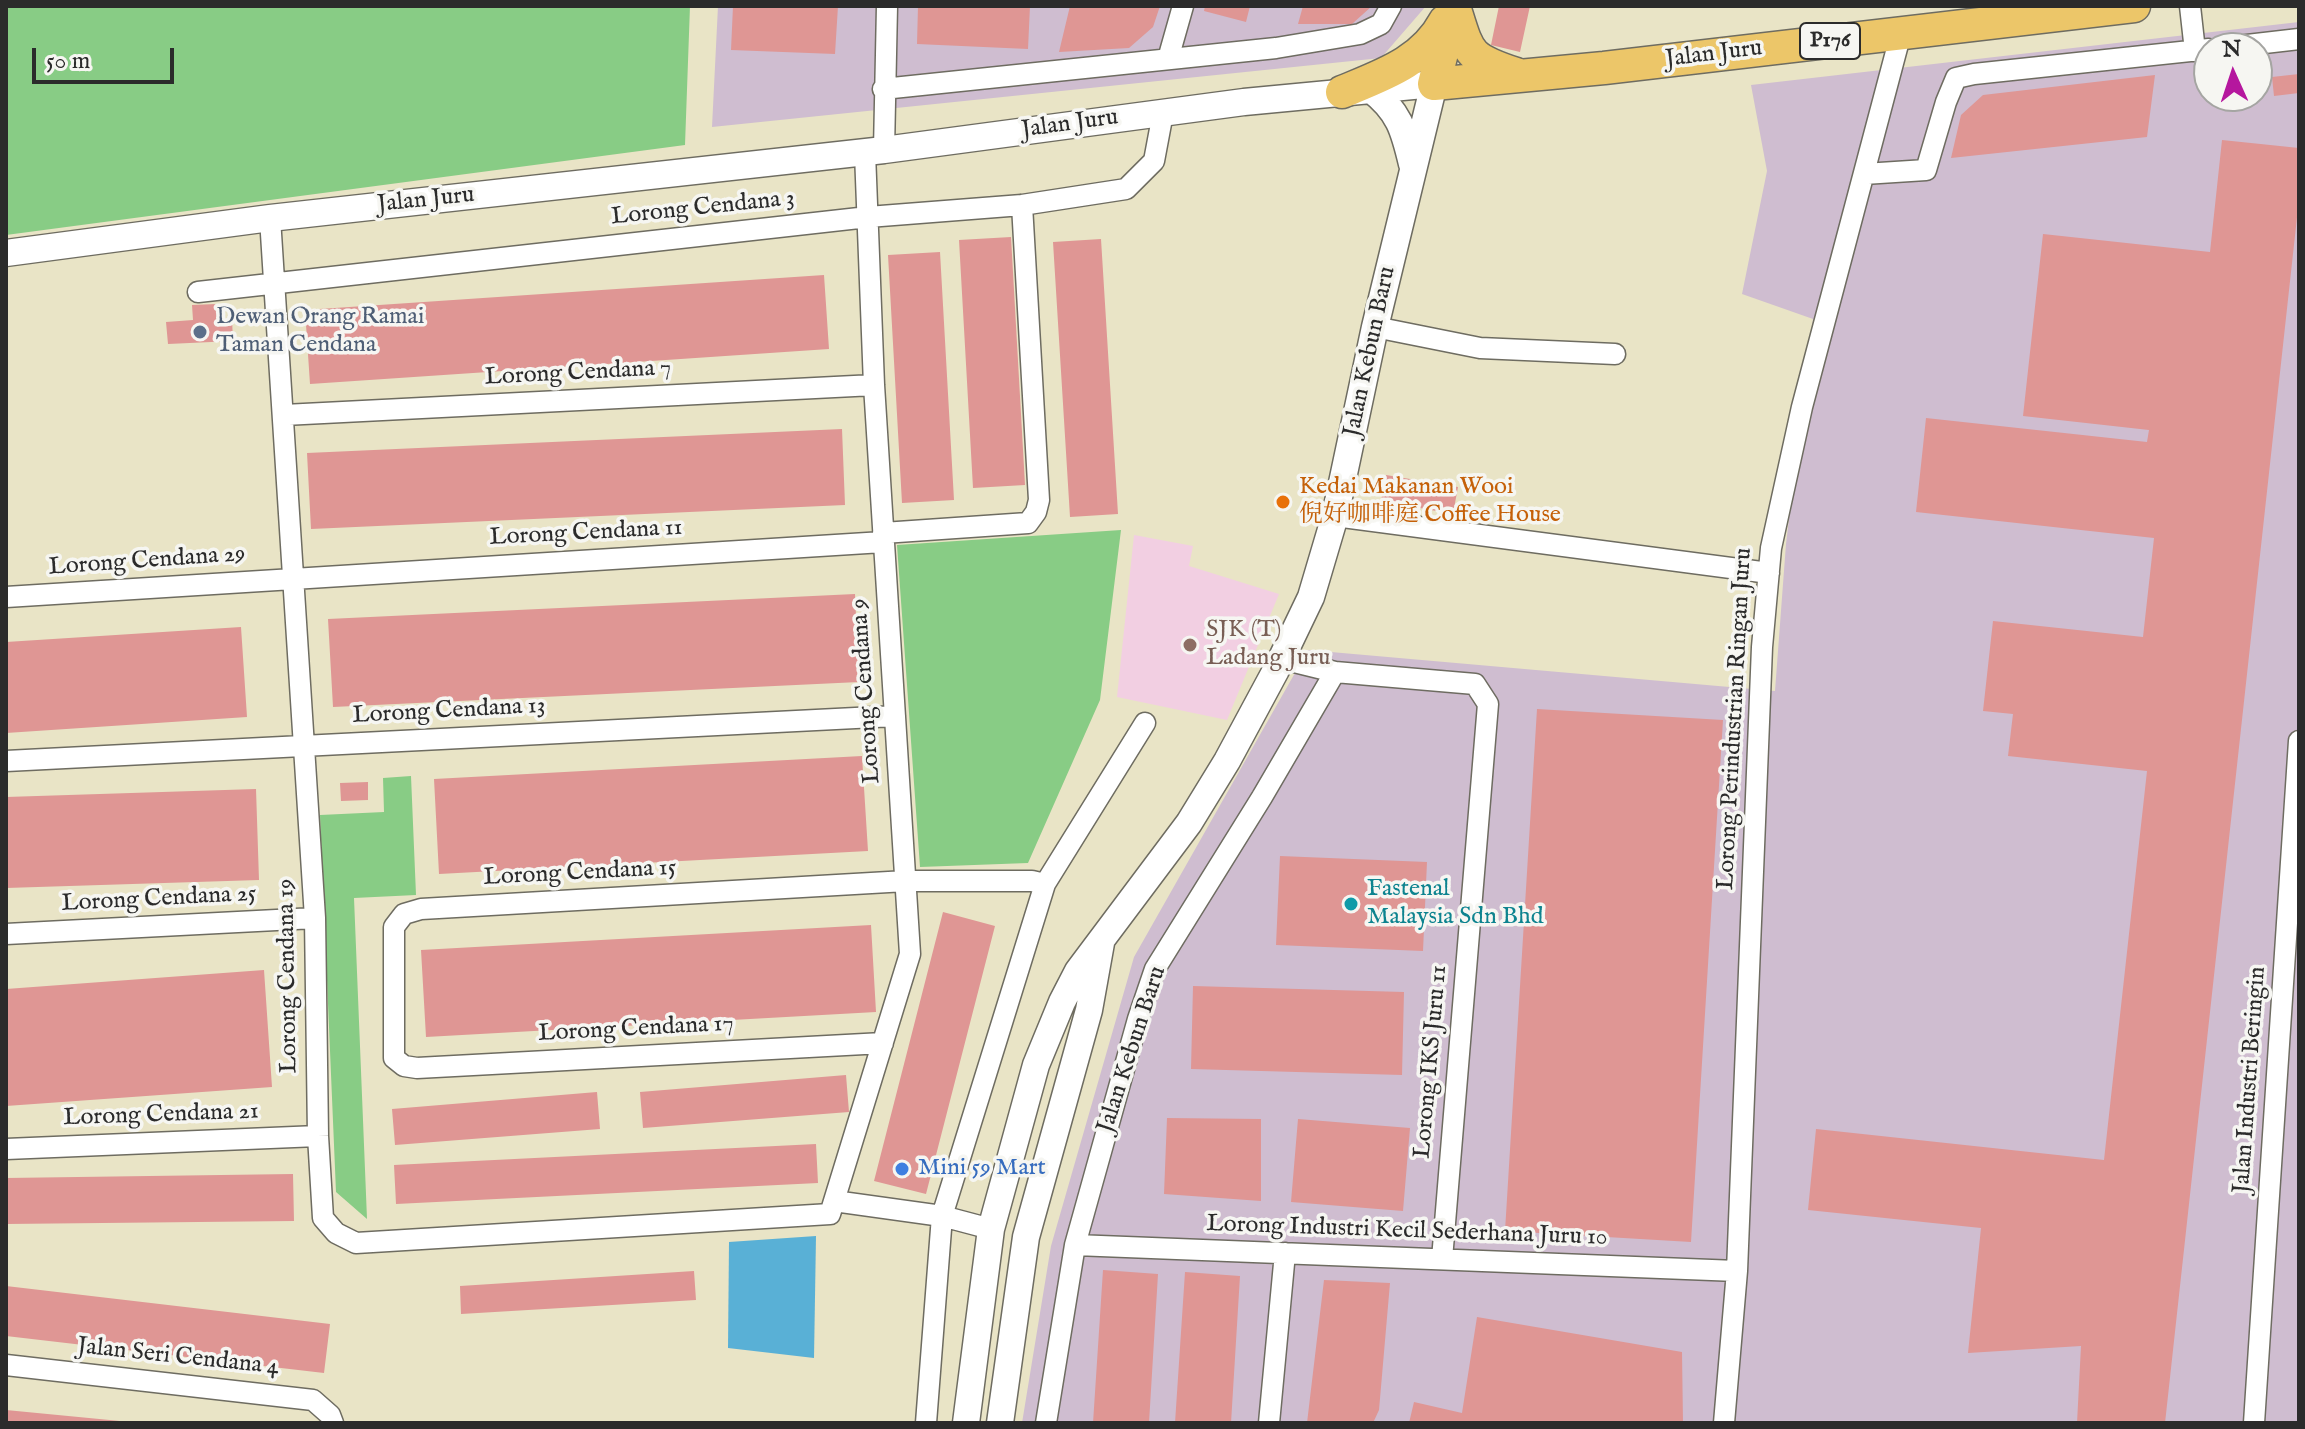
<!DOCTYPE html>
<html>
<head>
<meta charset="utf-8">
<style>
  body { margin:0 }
  #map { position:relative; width:2305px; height:1429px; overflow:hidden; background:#e9e4c6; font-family:"IM FELL English",serif }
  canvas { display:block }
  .frame { position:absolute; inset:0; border:8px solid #2b2b2b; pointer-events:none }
  .north { position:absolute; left:2193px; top:32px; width:80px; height:80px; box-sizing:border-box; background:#f6f6f2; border:2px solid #a5a5a2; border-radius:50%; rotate:357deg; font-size:22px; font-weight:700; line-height:32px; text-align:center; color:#2b2b2b }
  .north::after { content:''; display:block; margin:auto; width:28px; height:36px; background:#b5179e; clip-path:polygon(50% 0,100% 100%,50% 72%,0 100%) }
  .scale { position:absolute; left:32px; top:48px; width:142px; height:36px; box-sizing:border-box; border:4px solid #2b2b2b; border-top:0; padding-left:10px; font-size:24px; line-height:28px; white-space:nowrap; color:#2b2b2b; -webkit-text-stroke:6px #f6f6f2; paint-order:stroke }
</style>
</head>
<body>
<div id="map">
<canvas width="2305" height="1429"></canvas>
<div class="frame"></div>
<div class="north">N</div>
<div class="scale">50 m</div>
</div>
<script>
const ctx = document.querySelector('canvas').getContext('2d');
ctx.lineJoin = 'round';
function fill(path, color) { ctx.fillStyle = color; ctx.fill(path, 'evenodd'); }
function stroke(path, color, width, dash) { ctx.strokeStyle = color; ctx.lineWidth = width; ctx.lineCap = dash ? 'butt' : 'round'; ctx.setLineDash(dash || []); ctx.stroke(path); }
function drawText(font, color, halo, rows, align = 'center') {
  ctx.font = font + ' "IM FELL English","Noto Serif SC",serif'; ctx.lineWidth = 7; ctx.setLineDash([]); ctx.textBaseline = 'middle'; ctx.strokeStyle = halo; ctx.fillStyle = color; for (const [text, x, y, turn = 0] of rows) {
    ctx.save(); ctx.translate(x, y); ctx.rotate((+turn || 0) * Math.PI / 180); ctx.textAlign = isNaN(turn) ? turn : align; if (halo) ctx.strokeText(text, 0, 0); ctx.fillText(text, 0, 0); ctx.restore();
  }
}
const built = new Path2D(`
  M1134,535L1193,546L1189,566L1279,594L1227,720L1117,697Z`);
const industrial = new Path2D(`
  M718,6H1426L1381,58L712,127Z
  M2299,22V1423H1022L1051,1246L1134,957L1308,650L1775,691L1786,544L1813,319L1742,294L1767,171L1751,85ZM2209,48H2257V96H2209Z`);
const green = new Path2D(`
  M6,6H690L685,145L6,235Z
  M1121,530L1100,700L1028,863L920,867L897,545Z
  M411,776L416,895L354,898L367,1219L336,1192L320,815L384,812L383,778Z`);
const water = new Path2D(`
  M816,1236L814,1358L728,1348L729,1242Z`);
const building = new Path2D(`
  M733,6H838L835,54L731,50Z
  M918,6H1030L1028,49L917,44Z
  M1070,6H1160L1153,27L1129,48L1059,52Z
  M1205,6H1250L1246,22L1204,11Z
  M1303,6H1372L1352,24H1298Z
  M1499,6H1530L1520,52L1491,45Z
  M2299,74V93L2274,96L2272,77Z
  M2155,75L2147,137L1951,158L1961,115L1983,95Z
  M2222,140L2299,148V199L2165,1423H2077L2081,1346L1968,1353L1981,1228L1808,1210L1816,1129L2104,1160L2147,771L2008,756L2013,714L1983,711L1993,621L2143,637L2154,538L1916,512L1926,418L2147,442L2149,430L2023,416L2043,234L2210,252Z
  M1011,237L1025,485L973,488L959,240Z
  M1101,239L1118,514L1070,517L1053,242Z
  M940,252L954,500L902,503L888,255Z
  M824,275L829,349L310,384L305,310Z
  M216,304L217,319H232L233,341L168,344L166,322L193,320L192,305Z
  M842,429L845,505L311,529L307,453Z
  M1386,475L1458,487L1453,514L1381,501Z
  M855,594L859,682L333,707L328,619Z
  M241,627L247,717L6,733V642Z
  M1537,709L1723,720L1691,1242L1505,1231Z
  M862,756L868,851L439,874L434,779Z
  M368,782V800L341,801L340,783Z
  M256,789L259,880L6,888V797Z
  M1280,856L1427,862L1423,951L1276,945Z
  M943,912L995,926L926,1194L874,1181Z
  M871,925L876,1012L426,1037L421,950Z
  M264,970L272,1087L6,1106V989Z
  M1193,986L1404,992L1402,1075L1191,1069Z
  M846,1075L849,1112L643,1128L640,1092Z
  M597,1092L600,1129L395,1145L392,1109Z
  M1167,1118L1261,1119V1201L1164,1194Z
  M1298,1119L1410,1128L1403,1211L1291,1202Z
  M816,1144L818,1183L396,1204L394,1165Z
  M293,1174L294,1221L6,1224V1178Z
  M1103,1270L1158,1274L1149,1423H1093Z
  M694,1271L696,1300L461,1314L460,1286Z
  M1185,1272L1240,1276L1231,1423H1175Z
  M1324,1280L1390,1283L1379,1410L1373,1423H1307Z
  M6,1286L330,1324L324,1373L6,1336Z
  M1477,1317L1682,1352L1683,1423H1409L1414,1402L1462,1413Z
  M6,1410L120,1421L119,1423H6Z`);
const minor = new Path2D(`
  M2190,6L2195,51
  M2221,48L2299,39
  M1168,59L1183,6
  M883,89L1276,48L1360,34L1381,24L1391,6
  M884,150L887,6
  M1864,174L1926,170L1946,102L1956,78L1974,74L2209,49
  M270,218L315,918L318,1136L323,1218L336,1233L356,1243L830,1214L910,954L874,385L865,153
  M198,292L868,217L1022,205L1126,189L1154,161L1163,113
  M1375,327L1480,348L1615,354
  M284,415L874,385
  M1335,516L1769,573
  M883,533L1028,523L1036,512L1039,500L1022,205
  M6,597L883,542
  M1282,659L1335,672L1475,684L1488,704L1442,1259
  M6,761L895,716
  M6,934L315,918
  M883,1043L417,1068L404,1066L394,1058V927L404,914L421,909L906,881H1032L1045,884
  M6,1149L318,1136
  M834,1201L942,1216L991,1229
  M1075,1245L1737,1271
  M6,1365L313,1400L330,1415L333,1423
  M926,1423L942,1216L1045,884L1145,723
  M1046,1423L1075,1245L1138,1019L1155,969L1262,797L1335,672
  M1269,1423L1285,1253
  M1724,1423L1737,1271L1762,647L1771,548L1802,407L1901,33
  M2254,1423L2299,741`);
const tertiary = new Path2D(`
  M1370,89C1399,111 1404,130 1412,164
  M6,253L270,218L884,150L1244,102L1434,84L1375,327L1335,516L1311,597L1276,670L1227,761L1189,823L1078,971L1062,1002L1036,1065L991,1229L966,1423
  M1000,1423L1026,1237L1089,1010L1101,943`);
const primary = new Path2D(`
  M1454,6L1434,84L1604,68L2134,6
  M1454,6C1469,54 1467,58 1516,74
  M1342,92C1383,75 1423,62 1445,21`);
const markers = [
  [200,332,8,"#5c6f8a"],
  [1283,502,8,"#e8710a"],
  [1190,645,8,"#8d6e63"],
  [1351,904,8,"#0f9aa8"],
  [902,1169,8,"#3f7fe0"]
];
const shields = [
  [1830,41,60]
];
const shieldNames = [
  ["P176",1830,41]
];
const streetNames = [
  ["Jalan Juru",1714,55,-7],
  ["Jalan Juru",1070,125,-8],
  ["Jalan Juru",426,201,-6],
  ["Lorong Cendana 3",703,209,-6],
  ["Jalan Kebun Baru",1371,352,-78],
  ["Lorong Cendana 7",578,374,-3],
  ["Lorong Cendana 11",586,534,-3],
  ["Lorong Cendana 29",147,562,-4],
  ["Lorong Cendana 9",867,691,-94],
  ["Lorong Cendana 13",449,712,-3],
  ["Lorong Perindustrian Ringan Juru",1736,719,-87],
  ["Lorong Cendana 15",580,874,-3],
  ["Lorong Cendana 25",159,900,-3],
  ["Lorong Cendana 19",289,976,-91],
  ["Lorong Cendana 17",636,1030,-3],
  ["Jalan Kebun Baru",1133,1050,-72],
  ["Lorong IKS Juru 11",1432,1062,-85],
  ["Jalan Industri Beringin",2251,1080,-86],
  ["Lorong Cendana 21",161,1116,-2],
  ["Lorong Industri Kecil Sederhana Juru 10",1407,1232,2],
  ["Jalan Seri Cendana 4",178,1358,6]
];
const serviceNames = [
  ["Dewan Orang Ramai",216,318],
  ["Taman Cendana",216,346]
];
const foodNames = [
  ["Kedai Makanan Wooi",1299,488],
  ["倪好咖啡庭 Coffee House",1299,516]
];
const educationNames = [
  ["SJK (T)",1206,631],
  ["Ladang Juru",1206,659]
];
const cultureNames = [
  ["Fastenal",1367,890],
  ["Malaysia Sdn Bhd",1367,918]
];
const shopNames = [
  ["Mini 59 Mart",918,1169]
];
fill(built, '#f2cfe2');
fill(industrial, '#cfbdd0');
fill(green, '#88cc85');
fill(water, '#59b0d6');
fill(building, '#df9694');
stroke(minor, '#6e6c61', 23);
stroke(tertiary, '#6e6c61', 29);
stroke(primary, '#6e6c61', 35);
stroke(minor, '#fff', 20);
stroke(tertiary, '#fff', 26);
stroke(primary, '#ecc669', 32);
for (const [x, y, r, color] of markers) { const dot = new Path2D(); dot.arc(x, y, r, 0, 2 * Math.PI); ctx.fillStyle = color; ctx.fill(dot); stroke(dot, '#f6f6f2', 3); }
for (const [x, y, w] of shields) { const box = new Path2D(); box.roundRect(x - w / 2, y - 18, w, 36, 6); ctx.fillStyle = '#f6f6f2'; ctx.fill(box); stroke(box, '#2b2b2b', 2); }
drawText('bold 22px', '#2b2b2b', null, shieldNames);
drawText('24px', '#2b2b2b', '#f6f6f2', streetNames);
drawText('24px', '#4e5e75', '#f6f6f2', serviceNames, 'left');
drawText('24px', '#c56008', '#f6f6f2', foodNames, 'left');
drawText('24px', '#785e54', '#f6f6f2', educationNames, 'left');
drawText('24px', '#0d838f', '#f6f6f2', cultureNames, 'left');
drawText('24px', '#366cbe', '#f6f6f2', shopNames, 'left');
</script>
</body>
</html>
